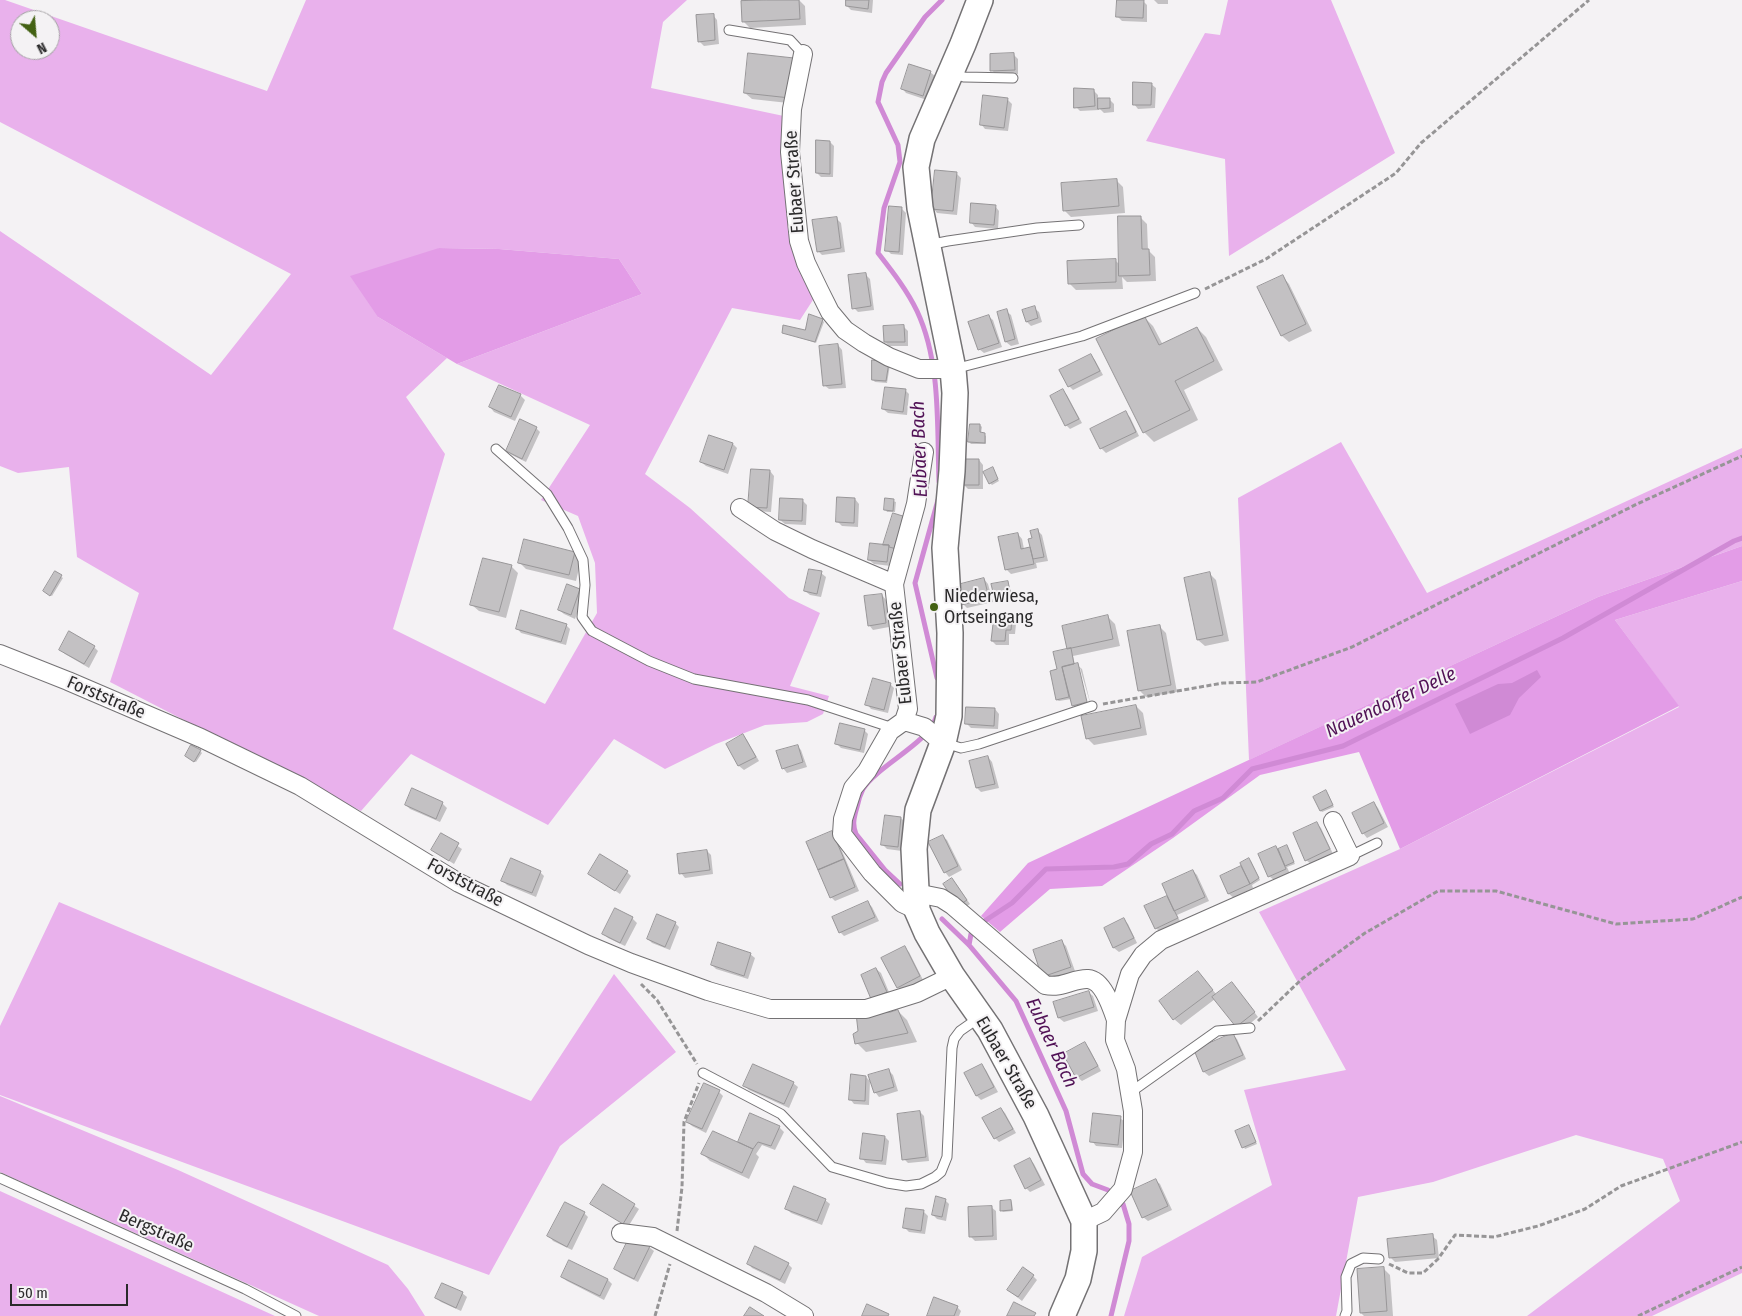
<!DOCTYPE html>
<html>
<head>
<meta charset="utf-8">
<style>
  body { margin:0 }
  #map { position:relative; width:1742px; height:1316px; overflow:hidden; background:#f4f2f4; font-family:"Fira Sans Condensed",sans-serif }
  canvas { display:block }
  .north { position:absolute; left:10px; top:10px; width:50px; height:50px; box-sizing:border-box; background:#f4f2f4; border:1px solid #a4a2a4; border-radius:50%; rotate:153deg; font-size:14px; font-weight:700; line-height:20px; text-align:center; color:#2b2a2b }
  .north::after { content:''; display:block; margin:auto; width:18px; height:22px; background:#436113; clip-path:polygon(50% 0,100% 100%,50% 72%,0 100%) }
  .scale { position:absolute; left:10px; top:1284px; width:118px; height:22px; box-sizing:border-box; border:2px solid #2b2a2b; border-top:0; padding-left:6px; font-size:15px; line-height:18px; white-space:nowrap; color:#2b2a2b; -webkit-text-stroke:4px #f4f2f4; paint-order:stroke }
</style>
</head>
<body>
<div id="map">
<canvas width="1742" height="1316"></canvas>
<div class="north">N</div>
<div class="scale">50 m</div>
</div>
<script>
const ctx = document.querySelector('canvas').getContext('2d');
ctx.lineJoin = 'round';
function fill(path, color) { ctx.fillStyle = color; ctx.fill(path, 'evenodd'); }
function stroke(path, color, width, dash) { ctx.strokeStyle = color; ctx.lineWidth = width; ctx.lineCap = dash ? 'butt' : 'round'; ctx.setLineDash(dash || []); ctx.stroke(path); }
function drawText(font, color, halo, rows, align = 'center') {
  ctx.font = font + ' "Fira Sans Condensed",sans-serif'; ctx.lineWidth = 4; ctx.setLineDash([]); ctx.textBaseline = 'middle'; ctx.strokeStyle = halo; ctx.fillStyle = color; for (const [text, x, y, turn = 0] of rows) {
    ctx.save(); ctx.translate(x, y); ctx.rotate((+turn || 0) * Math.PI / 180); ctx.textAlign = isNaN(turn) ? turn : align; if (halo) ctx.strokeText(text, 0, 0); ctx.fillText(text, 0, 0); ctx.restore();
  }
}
const green = new Path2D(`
  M0,0H5L267,91L306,0H687L663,22L651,88L798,119L799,160L805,227L811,258L822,286L800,320L732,308L645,474L690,508L789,598L820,613L790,686L829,696L823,714L807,722L765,725L716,744L665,769L614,739L548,825L411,754L361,811L110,682L139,593L77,557L69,467L18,473L0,466V231L211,375L291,274L0,122ZM20,20H50V50H20ZM439,248L499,249L619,259L642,294L457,364L590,425L541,500L578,516L595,563L597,613L545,704L393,629L445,454L406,397L447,358L378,317Z
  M1228,0H1331L1395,153L1229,256L1225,159L1146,141L1205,33L1220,35Z
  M1341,442L1427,593L1742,448V546L1598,597L1249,760L1238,498Z
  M1742,581V1273L1652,1316H1527L1680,1201L1663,1159L1576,1135L1433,1182L1358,1197L1336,1316H1124L1142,1257L1272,1185L1244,1090L1346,1070L1259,912L1400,849L1679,707L1615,620Z
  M59,902L531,1101L614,974L676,1052L560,1146L489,1275L0,1095V1026Z
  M0,1096L178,1170L388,1265L408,1289L425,1316H319L0,1172Z
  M0,1191L275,1316H0Z`);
const forest = new Path2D(`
  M439,248L499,249L619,259L642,294L457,364L378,317L350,276Z
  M1742,546V581L1615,620L1679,706L1400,849L1359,752L1260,775L1173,838L1102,886L1050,889L1000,932L981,916L1028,863L1598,597Z`);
const water = new Path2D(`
  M1537,670L1541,677L1519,698L1510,715L1470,734L1455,704L1498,684L1512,683Z`);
const shadow = new Path2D(`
  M790,0H799L805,6L806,25L750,28L743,21Z
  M848,0H873L872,13L851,10L847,6Z
  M1154,0H1168V4H1158Z
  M1143,1L1147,5V22L1122,21L1118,17Z
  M713,15L717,20L719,44L704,46L699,41Z
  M1013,54L1018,59V74L996,75L992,70Z
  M794,59L797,104L752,99L745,93Z
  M930,72L935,76L927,100L906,93L902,88Z
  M1151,84L1156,88L1155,108L1138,109L1134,104Z
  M1093,90L1098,95V100H1110L1114,104V112L1104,113L1099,108V110L1080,111L1076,107Z
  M1007,99L1012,104L1008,131L985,129L981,124Z
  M830,142L834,146L833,177H821L817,173Z
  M956,173L961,178L957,215L937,213L933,208Z
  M1116,180L1123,187L1125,213L1071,217L1064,210Z
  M995,206L999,211L998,229L975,227L971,222Z
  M902,209L906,213L903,255L891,254L887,250Z
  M1140,217L1147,224L1148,250L1155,257L1156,281L1127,282L1122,277L1123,289L1076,290L1069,283L1115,260L1120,265Z
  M836,218L841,223L845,252L822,255L818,251Z
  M865,274L870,279L874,310L858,312L854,308Z
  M1283,277L1289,284L1312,331L1289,342L1282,336L1259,288Z
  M1034,308L1039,312L1042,322L1031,326L1027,322Z
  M1006,311L1011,315L1019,344L1011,346L1006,342L998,313Z
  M988,316L993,320L1002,347L984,353L979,349Z
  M1144,317L1153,326L1163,345L1197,328L1206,337L1223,370L1184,390L1198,420L1154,442L1144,432L1098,340Z
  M822,320L824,322L816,343L783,332H805Z
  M904,327L908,331V346H889L885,342Z
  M838,345L842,350L846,388L829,389L824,385Z
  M1091,355L1095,360L1103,375L1073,390L1069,386Z
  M874,361L890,365L887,383L875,382L873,380Z
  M905,390L909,394L907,415L888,413L883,409Z
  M1063,391L1067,395L1082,423L1070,429L1066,425Z
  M520,395L525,400L515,421L494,412L490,407Z
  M1125,413L1130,417L1139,436L1106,453L1101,448Z
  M980,425L982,427L981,433L986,436V444H971L969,442Z
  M536,428L540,432L526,462L512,455L507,451Z
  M733,444L737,448L728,474L706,466L701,462Z
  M979,460L983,465V489H968L964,485Z
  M770,471L774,476L771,512L754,511L750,506Z
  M994,471L999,481L992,485L990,483Z
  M855,499L859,504L858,527L842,526L837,521Z
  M886,499L896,502L895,512H887L886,510Z
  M802,500L807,505L806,525L785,524L780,520Z
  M906,518L898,550L893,549L891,566L874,564L869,560L884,546Z
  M1038,531L1042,535L1048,561L1036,563L1037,568L1011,574L1006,569L1018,534L1022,539L1024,549L1032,548L1033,539Z
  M575,553L581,560L576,581L526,569L519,562Z
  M511,566L518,573L506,618L479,611L472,605Z
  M55,573L63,578L52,596L46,593Z
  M821,573L826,577L821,597L810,595L805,591Z
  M1209,573L1216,580L1229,641L1205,646L1198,640Z
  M984,579L988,584L993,602L967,608L963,604Z
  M1008,582L1013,598L998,601L996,600Z
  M568,586L580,590L584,594L575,619L564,614L559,610Z
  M882,595L886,600L889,627L873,630L869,625Z
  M1108,617L1115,624L1120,646L1073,656L1075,665H1077L1082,669L1091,706L1080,668H1077L1087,707L1077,709L1073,705L1071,699L1059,701L1057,700L1058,670L1068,650Z
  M1012,619L1016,624L1015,634H1009V645H996L992,641Z
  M566,625L570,629L566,645L521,633L517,628Z
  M1160,627L1166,633L1177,692L1146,697L1140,691Z
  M94,647L98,651L89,668L65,654L60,649Z
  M890,684L894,688L888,713L871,709L867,704Z
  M1136,706L1143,713L1147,735L1094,745L1087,738Z
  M995,709L999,714L998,729L971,728L967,724Z
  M864,730L868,734L864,753L841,748L836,743Z
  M743,735L747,740L759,761L744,770L739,766L728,744Z
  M797,746L801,750L807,767L787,773L783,768Z
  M200,751L202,753L196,762L188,757Z
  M988,757L992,762L999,788L981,792L977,788L971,762Z
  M1328,794L1334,807L1322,812L1321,811Z
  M442,803L447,808L440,822L410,809L406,805Z
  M1374,803L1378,808L1388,827L1367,838L1363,833Z
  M901,818L905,822L902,851L887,849L883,845Z
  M1317,824L1321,828L1333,854L1311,864L1306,860Z
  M832,833L836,837L859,891L835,901L831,897Z
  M441,835L462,849L454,864L432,850Z
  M942,836L947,840L962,870L949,877L945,872Z
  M1287,846L1295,864L1287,867L1290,874L1274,880L1269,876L1276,847L1279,850Z
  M707,851L711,855L713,874L685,878L681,873Z
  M1251,861L1260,880L1252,885L1253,888L1234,898L1229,894L1221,877L1240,867L1246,873Z
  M1193,871L1197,875L1209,901L1177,915L1181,923L1160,932L1156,928L1146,906L1169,896Z
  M540,872L544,876L536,897L507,885L503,881Z
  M627,872L631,876L620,894L590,874Z
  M956,884L970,904L963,909Z
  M868,903L872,907L879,921L844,936L840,932Z
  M632,918L637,923L625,946L608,938L604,934Z
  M1124,920L1128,924L1137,943L1119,952L1114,948L1105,929Z
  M675,923L679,927L670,950L652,943L648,939Z
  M1062,942L1066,946L1075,971L1047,980L1043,976Z
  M904,948L909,952L923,980L902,991L898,987Z
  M750,954L755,958L748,979L716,969L712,965Z
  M876,969L881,973L891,997L877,1003Z
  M1198,973L1217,995L1236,988L1258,1017L1241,1031L1215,999L1181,1025L1174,1019Z
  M1088,992L1093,996L1098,1011L1064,1022L1059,1018L1055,1003Z
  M898,1011L907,1020L917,1042L866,1052L857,1043L859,1032L891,1014Z
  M1233,1035L1237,1039L1246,1059L1209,1076L1204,1072L1195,1051Z
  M1084,1044L1089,1048L1101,1071L1082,1081L1077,1077Z
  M982,1066L986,1070L998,1092L981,1100L977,1096L966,1074Z
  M889,1071L893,1075L898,1091L879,1097L875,1092Z
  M866,1077L870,1081L869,1105L854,1104L850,1099Z
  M793,1083L798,1087L789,1108L749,1090L744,1085Z
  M719,1092L723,1096L706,1133L692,1126L688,1122Z
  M1001,1109L1005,1113L1016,1133L999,1142L995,1138Z
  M920,1112L924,1116L929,1161L908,1163L904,1159Z
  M751,1115L779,1127L784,1132L775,1150L762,1145L756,1154L759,1157L749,1179L710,1161L703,1154L738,1144Z
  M1120,1118L1125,1122L1122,1148L1096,1146L1092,1141Z
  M1249,1127L1257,1144L1245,1149L1237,1132Z
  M885,1137L889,1141L886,1165L866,1163L862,1158Z
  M1030,1159L1034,1164L1045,1185L1030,1192L1026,1188Z
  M1155,1180L1160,1184L1172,1210L1148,1221L1143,1217Z
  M603,1185L639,1209L628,1227L592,1204Z
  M825,1200L830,1204L822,1225L791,1213L787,1209Z
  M945,1200L949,1204L946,1221L937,1219L933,1215Z
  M1011,1201L1012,1203L1013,1211L1003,1212L1001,1210Z
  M991,1207L996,1211L997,1240L975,1241L971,1237Z
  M923,1211L928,1216L925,1234L909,1232L904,1227Z
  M584,1213L588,1217L572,1250L553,1241L549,1236Z
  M1432,1236L1437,1240L1439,1258L1395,1262L1391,1258Z
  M649,1247L654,1251L638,1282L620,1273L616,1269Z
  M570,1261L608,1280L612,1284L604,1300L567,1281L562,1277Z
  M748,1263L788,1264L792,1268L785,1284L752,1268Z
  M1383,1268L1390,1275L1393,1316H1364L1361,1313Z
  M1033,1276L1037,1280L1022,1301L1008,1290Z
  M462,1293L467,1297L461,1311L441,1302L436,1298Z
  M957,1307L961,1311L959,1316H928Z`);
const stream = new Path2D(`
  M939,482C937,426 941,362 917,311C907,290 892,271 878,253L884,208L900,162L898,145L878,102L882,82L886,73L925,17L942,0
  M937,678L915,583L938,500
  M900,884L885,870L856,834C852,825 854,817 857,807C858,802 860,795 863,789C877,766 930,742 936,717
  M942,919L969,945L1016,1001L1066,1111L1083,1174L1092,1184L1108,1190
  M983,922L1012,903L1046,869L1114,867L1128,864L1151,844L1172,834L1194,811L1223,798L1252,769L1343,746L1563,638L1734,541L1742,538
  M969,945L971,934
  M1111,1316L1129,1241V1224L1123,1204`);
const building = new Path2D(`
  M767,0H799L800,19L742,22L741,1Z
  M846,0H869L868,9L846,6Z
  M1117,0H1144L1143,18L1116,17Z
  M714,14L715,40L698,42L696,15Z
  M748,53L794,58L790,98L744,93Z
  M1014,53L1015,70L990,71V54Z
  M909,64L931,71L923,96L901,89Z
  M1133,82L1152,83L1151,105H1133Z
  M1074,88L1094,89L1095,106L1074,108Z
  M983,95L1008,98L1004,128L980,125Z
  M1098,98H1110V108L1098,109Z
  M816,140L830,141V174L816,173Z
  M935,170L957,172L953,211L931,209Z
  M1117,179L1119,206L1063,211L1061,183Z
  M971,203L996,205L994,225L970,223Z
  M889,206L902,207L899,252L885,251Z
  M1118,216H1141L1142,249H1149L1150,275L1119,276Z
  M837,217L841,248L817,252L812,220Z
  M1116,259V282L1068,284L1067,261Z
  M866,273L871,306L852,309L848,275Z
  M1283,275L1306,324L1281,336L1257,287Z
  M1035,306L1038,318L1026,322L1022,310Z
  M1007,309L1015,339L1005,342L997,312Z
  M809,314L823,319L815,342L782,333L783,325L805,330Z
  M989,315L999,343L978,350L968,322Z
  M1144,315L1159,345L1197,327L1214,361L1175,381L1190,410L1143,433L1096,339Z
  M904,325L905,342H884L883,326Z
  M838,344L842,384L823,386L819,346Z
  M1091,354L1100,371L1068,387L1059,370Z
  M872,360L889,362L886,381L872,380Z
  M499,385L521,394L511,417L489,407Z
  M885,387L906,389L903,412L882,409Z
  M1063,389L1079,419L1065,426L1050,396Z
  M1126,411L1136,432L1100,449L1090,429Z
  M520,419L537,427L522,459L506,451Z
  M970,424H980V432L985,433V443L968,442Z
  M709,435L733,443L724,470L700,462Z
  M963,459H979V485H962Z
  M993,467L998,479L989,484L983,472Z
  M751,469L770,470L767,508L748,507Z
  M837,497L855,498L854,523L836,522Z
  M780,498L803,499L802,521L779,520Z
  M885,498L894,499L893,511L884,510Z
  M893,513L906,517L897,549L889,547V545H883Z
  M1038,529L1044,557L1033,559L1028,539L1032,538L1030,531Z
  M1018,533L1021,549L1030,547L1034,564L1005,570L998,537Z
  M524,539L575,552L569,575L518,563Z
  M870,543L889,545L887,562L868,560Z
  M483,558L512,565L499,612L470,605Z
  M809,569L822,571L817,594L804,591Z
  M55,571L62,575L50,596L43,591Z
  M1210,572L1223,635L1197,640L1184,578Z
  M984,578L989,598L961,605L957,585Z
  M1008,581L1011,597L995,600L991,584Z
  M567,584L580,589L571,615L558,610Z
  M882,594L886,623L868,626L864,596Z
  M521,610L567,624L561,642L516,629Z
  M1108,615L1113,639L1067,649L1062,626Z
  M1007,618H1012L1011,630H1006L1005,641H991L993,624L1005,625Z
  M1160,625L1171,685L1138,691L1127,631Z
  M69,631L95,646L84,664L59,650Z
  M1071,648L1074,664L1062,667L1069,697L1056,700L1050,671L1057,669L1053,652Z
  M1078,663L1087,702L1072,706L1062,667Z
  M873,678L891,683L884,710L865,705Z
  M1136,705L1141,728L1086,739L1081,716Z
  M966,707L995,708L994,726L965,724Z
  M840,723L865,729L860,750L835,744Z
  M743,734L756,757L738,766L726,744Z
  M191,745L201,750L194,762L185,756Z
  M798,745L803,762L782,769L776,751Z
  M988,756L995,784L976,788L969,761Z
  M412,788L443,802L436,819L405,805Z
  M1326,790L1333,805L1320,811L1313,797Z
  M1374,802L1384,823L1362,834L1352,813Z
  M885,815L901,817L898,847L881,845Z
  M1317,822L1330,849L1305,861L1293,833Z
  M832,831L844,859L818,870L806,842Z
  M441,833L459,843L449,861L431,850Z
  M943,835L958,866L944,873L928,842Z
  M1287,845L1294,862L1285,866L1278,849Z
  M1276,846L1286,869L1268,877L1258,854Z
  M707,850L710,870L679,874L677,854Z
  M600,854L628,871L615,891L588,874Z
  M511,858L541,871L532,893L501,881Z
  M1249,858L1259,878L1250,884L1240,863Z
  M844,859L855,887L830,898L818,870Z
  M1241,866L1250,884L1228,894L1220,876Z
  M1193,870L1205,897L1174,911L1162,884Z
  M952,878L967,900L958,906L943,884Z
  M1167,896L1178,918L1155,929L1144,906Z
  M868,901L875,917L839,933L832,917Z
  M615,908L633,917L620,943L602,934Z
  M657,914L676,922L665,947L647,939Z
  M1124,918L1134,938L1113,948L1104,928Z
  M1062,940L1071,967L1042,977L1033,950Z
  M718,942L751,953L744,976L711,965Z
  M905,946L920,976L897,988L881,958Z
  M876,968L887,992L871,999L861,975Z
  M1198,971L1213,990L1173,1020L1159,1001Z
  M1232,982L1255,1012L1236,1027L1212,997Z
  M1089,991L1094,1007L1058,1018L1053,1002Z
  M898,1010L908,1033L855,1044L853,1034L858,1031L856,1013L890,1012Z
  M1233,1033L1243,1055L1203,1072L1194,1050Z
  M1085,1042L1098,1066L1076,1078L1063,1054Z
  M753,1064L794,1082L784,1104L743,1086Z
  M982,1064L994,1087L976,1096L964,1073Z
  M889,1069L894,1087L874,1093L868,1075Z
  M851,1074L866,1076L865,1101L849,1100Z
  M704,1083L720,1090L702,1129L686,1122Z
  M1001,1108L1013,1129L994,1139L982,1118Z
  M920,1111L926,1157L902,1160L897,1114Z
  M750,1113L780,1126L771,1146L758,1142L753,1149L738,1142Z
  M1093,1113L1121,1116L1118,1145L1090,1142Z
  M1249,1125L1256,1142L1242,1148L1235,1131Z
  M713,1131L753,1149L742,1173L701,1154Z
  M863,1133L885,1136L882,1161L860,1159Z
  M1030,1158L1041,1180L1025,1189L1014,1166Z
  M1156,1179L1168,1206L1142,1218L1130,1191Z
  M603,1184L635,1204L623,1224L590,1204Z
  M794,1186L826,1199L817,1221L785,1209Z
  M936,1196L946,1199L942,1217L932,1215Z
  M1011,1200L1012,1210L1000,1211V1201Z
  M565,1202L585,1212L567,1247L547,1236Z
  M992,1206L993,1236L969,1237L968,1207Z
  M906,1208L924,1210L921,1231L903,1228Z
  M1433,1234L1435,1254L1389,1258L1387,1239Z
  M630,1236L650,1246L634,1279L614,1269Z
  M755,1246L789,1263L780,1280L747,1264Z
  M569,1260L608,1279L600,1296L561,1277Z
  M1023,1267L1034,1275L1018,1297L1007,1290Z
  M1384,1267L1387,1311L1360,1313L1357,1269Z
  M442,1283L463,1292L456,1308L435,1298Z
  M934,1297L958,1306L954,1316H927Z
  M1014,1302L1036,1313L1034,1316H1007Z
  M867,1304L889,1314L888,1316H862Z
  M750,1307L764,1316H744Z`);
const path = new Path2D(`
  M1205,289L1266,259L1396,173L1421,143L1589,0
  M1103,704L1223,683L1257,682L1352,647L1637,504L1742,456
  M641,984L657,1000L697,1064
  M1258,1021L1303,978L1365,933L1438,891H1496L1616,924L1693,919L1742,897
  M677,1231L682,1187L684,1122L699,1083
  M1389,1264L1408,1273H1423L1438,1259L1455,1235L1494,1237L1538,1226L1585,1209L1621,1186L1742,1142
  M655,1316L670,1264
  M1638,1316L1742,1267`);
const lane = new Path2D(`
  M729,30L790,40L803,54
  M952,73L964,77L1013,78
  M928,245L948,241L1037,228L1079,225
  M954,369L1082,336L1195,293
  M496,449L547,494L568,528L583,560L585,585L582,617L592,631L649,661L694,679L808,700L893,728
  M945,743L961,748L979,744L1092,706
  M1350,856L1377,843
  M703,1073L781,1114L832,1167L887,1183L906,1186L921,1184L935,1177L941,1172L947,1157L952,1048L954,1039L960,1031L980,1017
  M1131,1092L1217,1031L1250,1028
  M0,1178L245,1289L296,1316
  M1345,1316L1347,1311L1346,1277L1351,1264L1363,1258L1379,1259`);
const street = new Path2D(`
  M803,54L792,109L790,152L799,241L806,263L819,290L830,312L845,330L864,343L889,357L919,369H953
  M740,508L775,531L812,549L894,584
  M0,654L68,681L201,738L300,786L459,883L588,945L631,963L708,991L770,1009H866L917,993L952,976
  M904,721L924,727L943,743
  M916,893L941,898L952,905L1045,985C1062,989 1074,978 1088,979C1103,980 1112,1008 1116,1020
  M917,910L902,903L872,873L842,834L843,819L853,788L867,771L890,731L904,721L908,709L894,584L916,504L924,452
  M1084,1221L1103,1212L1123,1189L1133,1152V1111L1126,1069L1115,1040L1116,1020L1130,974L1143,955L1161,940L1350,856L1333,821
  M621,1233L653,1237L766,1293L804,1316`);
const secondary = new Path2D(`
  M980,0L963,44L922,139L916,167L920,208L953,369L955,393L952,471L945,548L950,633L949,716L943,743L918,810L914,849L917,910L927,933L952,976L990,1030L1036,1116L1084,1221V1251L1078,1279L1062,1316`);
const markers = [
  [934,607,5,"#436113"]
];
const streetNames = [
  ["Eubaer Straße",795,182,-94],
  ["Eubaer Straße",901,653,-96],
  ["Forststraße",106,698,23],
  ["Forststraße",465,883,28],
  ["Eubaer Straße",1006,1063,60],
  ["Bergstraße",156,1231,24]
];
const poiNames = [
  ["Niederwiesa,",944,597],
  ["Ortseingang",944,618]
];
const waterNames = [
  ["Eubaer Bach",920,449,-92],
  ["Nauendorfer Delle",1391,703,-25],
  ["Eubaer Bach",1051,1043,65]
];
fill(green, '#e9b1ec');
fill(forest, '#e39ce7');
fill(water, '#d08ad5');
fill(shadow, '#0003');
stroke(stream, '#d08ad5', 5);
fill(building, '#c3c1c3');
stroke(building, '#989698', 1);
stroke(lane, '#747274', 11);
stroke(street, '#747274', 20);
stroke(secondary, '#747274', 28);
stroke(path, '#969596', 3, [5, 2.5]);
stroke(lane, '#fff', 9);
stroke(street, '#fff', 18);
stroke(secondary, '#fff', 25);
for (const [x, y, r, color] of markers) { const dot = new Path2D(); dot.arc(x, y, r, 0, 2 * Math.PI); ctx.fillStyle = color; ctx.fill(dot); stroke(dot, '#f4f2f4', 2); }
drawText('18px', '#2b2a2b', '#f4f2f4', streetNames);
drawText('18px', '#2b2a2b', '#f4f2f4', poiNames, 'left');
drawText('italic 19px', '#511256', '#f4f2f4', waterNames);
</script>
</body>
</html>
